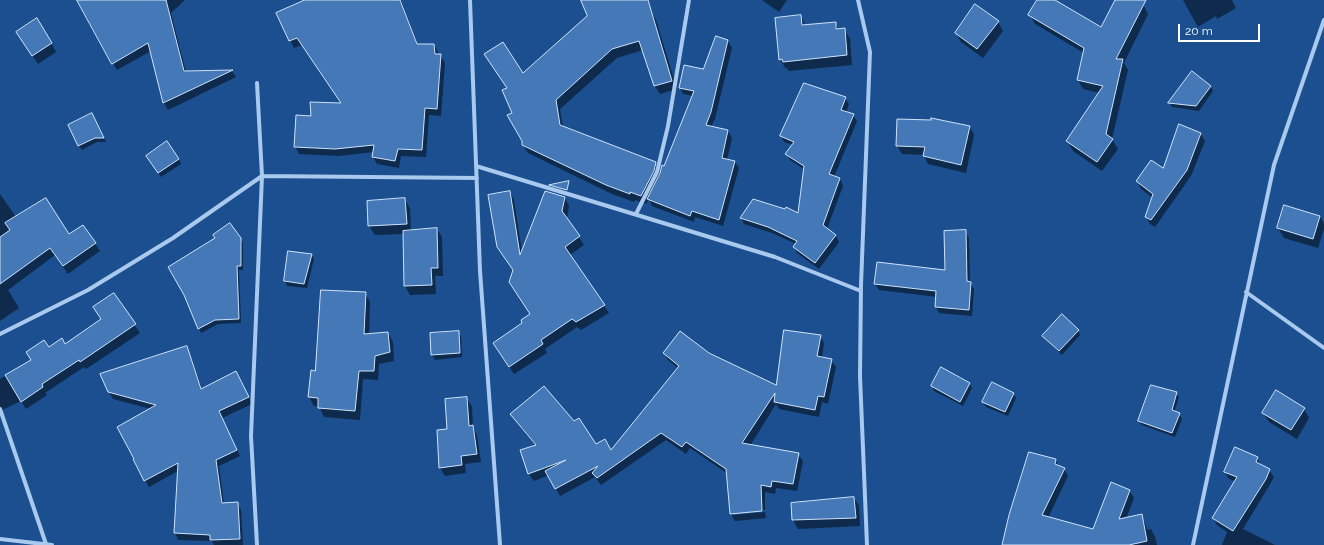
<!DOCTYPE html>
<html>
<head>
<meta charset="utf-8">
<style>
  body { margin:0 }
  #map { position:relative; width:1324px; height:545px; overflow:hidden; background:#1b4f8f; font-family:Raleway,sans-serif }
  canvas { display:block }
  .scale { position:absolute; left:1178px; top:24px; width:82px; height:18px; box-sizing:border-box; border:2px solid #fff; border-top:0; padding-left:5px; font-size:12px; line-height:14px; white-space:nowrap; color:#fff; -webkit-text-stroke:3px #1b4f8f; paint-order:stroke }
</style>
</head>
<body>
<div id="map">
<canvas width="1324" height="545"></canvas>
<div class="scale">20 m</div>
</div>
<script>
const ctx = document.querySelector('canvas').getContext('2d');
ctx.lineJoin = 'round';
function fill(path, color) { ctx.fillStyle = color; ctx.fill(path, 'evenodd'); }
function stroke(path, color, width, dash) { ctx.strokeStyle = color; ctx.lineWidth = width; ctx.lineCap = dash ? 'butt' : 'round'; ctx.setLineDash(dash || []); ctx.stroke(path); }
const shadow = new Path2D(`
  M78,0H185L171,13L186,72L232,71L236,77L168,110L164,103L151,51L117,70Z
  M308,0H401L418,45H434L438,52V55H440L445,63L441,116L429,115L426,157L401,156L399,168L377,164L373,157L374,152L339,156L299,154L295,146L312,117L342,104L302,45L294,48L277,13Z
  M582,0H645L656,20L677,89L660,94L655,86L643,50L617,58L560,109L563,127L655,163L661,174L665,167L693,96L683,94L680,88L703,71L716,38L728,41L732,48L715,119L711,127L728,131L732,138L727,160L735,162L739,168L723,226L695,217L694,222L652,206L649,199L646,204L635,200L634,202L612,194L528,153L523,145V141L514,114L508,89L588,16Z
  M762,0H787L779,12Z
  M1039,0H1053L1101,29L1116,0H1134L1143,4L1148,14L1124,63L1128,70L1112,139L1118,149L1102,171L1073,151L1067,141L1100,93L1083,89L1078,80L1084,53L1035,24L1030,15Z
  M1183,0H1232L1236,8L1217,19L1216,16L1198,27Z
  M801,16L806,26L835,23L839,30L844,29L850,39L852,65L789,71L787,68L786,69L780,59Z
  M998,22L1003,31L983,58L961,42L956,33Z
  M23,42L51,43L56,52L38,64Z
  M1192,73L1211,87L1213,91L1199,111L1172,107L1170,103Z
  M845,98L849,104L846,113L853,115L857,121L834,177L840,179L843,186L827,229L836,236L839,242L819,269L797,253L794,247L796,244L772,233L744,224L741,218L799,214L805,170L790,160L787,154L793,145L784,142L781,135Z
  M94,119L106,142H97L82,150L79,146Z
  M898,120L970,127L974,135L966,173L928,164L924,155L902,154L897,146Z
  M1200,133L1205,141L1191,176L1155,227L1150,224L1146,217L1153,198L1141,189L1137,181L1163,170Z
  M179,159L181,164L161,177L150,161Z
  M510,192L514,200L522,252L565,198L569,206L567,219L584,245L570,255L609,313L581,330L577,327L545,349L547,353L514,374L499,351L531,314L514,271Z
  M0,194L16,217L69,236L83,226L100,251L68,274L55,255L8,290L19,308L0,321Z
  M405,199L410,209L411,231L437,229L442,237L443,276H435L436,294L410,295L405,286L404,234L375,235L369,226Z
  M1320,216L1324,224V229L1318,248L1284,238L1278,228Z
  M965,231L969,238L970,283L974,289L972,316L939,313L936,307L937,297L879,290L875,284L946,271Z
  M240,238L243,243V270H239L241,323L218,324L201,333L199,328Z
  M289,252L311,254L314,259L307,288L287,286L285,281Z
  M365,293L370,302L369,335L388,333L393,342L394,361L379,364L378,380L363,379L360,420L324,417L319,406H314L309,397L316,372Z
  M114,294L140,333L86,369L84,367L45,393L47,395L26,409L21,401L0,411V379L32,361L48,348L65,345L102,319Z
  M1078,330L1080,335L1062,355L1046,340L1044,336Z
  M458,332L461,336L462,357L435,360L432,355L431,334Z
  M820,336L824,343L822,358L831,360L836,367L828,404L822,402L819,417L779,409L776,404L750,446L798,454L803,461L797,491L776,488L775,494L765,492V510L733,513V515L765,512L766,518L735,521L731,514L728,474L690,448L686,454L666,440L601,485L595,477L560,496L549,475L534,481L529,474L521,451L536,446L516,422L512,415L596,445L611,452L679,369L668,360L664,353L708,354L777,387Z
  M186,347L190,354L202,389L240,379L252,404L222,418L240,456L219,466L224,504H238L241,510L243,545H214L212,541L178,540L175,533L178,471L149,487L134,460L151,409L113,399L109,392Z
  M941,369L970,384L972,388L963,406L934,391L932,386Z
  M1013,393L1016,398L1008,416L986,407L983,402Z
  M1176,393L1179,397L1174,413L1179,414L1182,419L1175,437L1142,425L1139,421Z
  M467,398L472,407L473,427L477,435L481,462L465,464L466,473L445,476L440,468L448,430Z
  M1304,409L1309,418L1297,439L1269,422L1263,413Z
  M1257,458L1261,465L1269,470L1274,477L1269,486L1243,529L1275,545H1222L1227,532L1217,525L1213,518L1235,481L1229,479L1225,472Z
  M1055,460L1060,467L1064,469L1068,476L1048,518L1093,530L1129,490L1134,498L1126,519L1141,515L1145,523L1147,530L1151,529L1155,537L1157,545H1002Z
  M854,498L859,506L860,526L798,529L793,520L792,504Z`);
const building = new Path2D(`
  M77,0H166L184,71L233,70L163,103L148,43L112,64Z
  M305,0H400L417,44H434L435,54H441L437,109L425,108L422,150L398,149L395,161L372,157L374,145L335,149L294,147L296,115L311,116L310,102L341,103L297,38L289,41L276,13Z
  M581,0H648L672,81L654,86L639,41L612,49L556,100L560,125L656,162L654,171L641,196L630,192V194L606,185L522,145V141L507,115L512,113L502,90L507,88L484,54L503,42L523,73L587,16Z
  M1037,0H1055L1101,27L1115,0H1146L1116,59H1123L1106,134L1113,139L1097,162L1066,141L1103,86L1077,80L1084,48L1028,15Z
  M975,4L999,21L977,49L955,33Z
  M801,15L802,25L836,22V29L845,28L847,55L783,62L782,59L779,60L775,18Z
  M37,18L52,43L32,56L16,32Z
  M716,36L728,40L711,112L706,125L728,130L722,158L735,161L719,220L692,211L690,216L647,199L660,173L662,165L664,166L694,91L679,88L684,65L703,69Z
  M1192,71L1211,86L1196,106L1168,103Z
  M804,83L846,97L841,110L854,114L829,174L840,178L823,225L836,235L815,263L793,247L797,241L768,227L740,218L753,199L785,209L786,207L798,213L804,166L785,154L794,142L780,136Z
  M92,113L104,138H95L78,146L68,125Z
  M931,118L970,126L961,165L923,156L925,147L896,146L897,119L931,120Z
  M1179,124L1201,133L1187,170L1151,220L1145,217L1153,194L1136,181L1151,160L1163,168Z
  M167,141L179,159L158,173L146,156Z
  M569,181L567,190L549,185Z
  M510,191L520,255L545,191L565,197L562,211L580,236L565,247L605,305L576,322L572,319L541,340L543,344L509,367L493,343L522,323L521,320L530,314L509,282L513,270L497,247L488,195Z
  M46,198L69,234L83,225L96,243L63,266L50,248L0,284V237L10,230L5,223Z
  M405,198L407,224L368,226L367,201Z
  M1284,205L1320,216L1313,239L1277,228Z
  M230,223L241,238V266H237L239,319L215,320L198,329L184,295L168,267L215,238L213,235Z
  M437,228L438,268H431L432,285L404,286L403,231Z
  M966,230L967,281L971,282L969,310L935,307L936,291L874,284L877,262L945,270L944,231Z
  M288,251L312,254L304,284L284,281Z
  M321,290L366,292L364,334L388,332L390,352L375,356L374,371H359L355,411L318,408V398L308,397L311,370L315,371Z
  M114,293L136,324L80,362L79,360L42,384L43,387L21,402L5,375L31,360L26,352L44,340L49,347L62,338L65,344L101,319L93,307Z
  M1062,314L1079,330L1059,351L1042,336Z
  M784,330L821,335L817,356L832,359L824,397L818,396L815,410L774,402L775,393L742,443L799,453L793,484L772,481L771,487L761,485L762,511L730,514L726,469L686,442L682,447L661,433L597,478L592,473L598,466L555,489L545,471L566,460L528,474L520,450L536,445L510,414L544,386L574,421L579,418L596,444L605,439L611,450L679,366L663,353L680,331L709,353L776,385Z
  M459,331L460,353L431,355L430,333Z
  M187,346L201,389L236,371L249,397L219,411L237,450L216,460L222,503L238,502L240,539L210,540V535L174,533L178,463L144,481L133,459H134L117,427L156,405L108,392L100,374Z
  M941,367L970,383L960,402L931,386Z
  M992,382L1014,393L1005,412L982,402Z
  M1151,385L1177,392L1172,410L1180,413L1172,433L1138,421Z
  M1276,390L1305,408L1291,430L1262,413Z
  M467,397L469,426L473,425L477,454L461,456L462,465L439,468L437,430L447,429L445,399Z
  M1235,447L1258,457L1256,462L1270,469L1266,479L1233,531L1212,518L1237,477L1224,472Z
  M1029,452L1056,459L1055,464L1065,468L1042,515L1093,529L1111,482L1130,490L1119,519L1142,514L1147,541L1129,545H1002L1009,515Z
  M854,497L856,518L792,520L791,503Z`);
const minor = new Path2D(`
  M470,0L480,271L500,545
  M858,0L870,52L861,285L860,376L867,545
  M257,83L262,176L251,436L257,545
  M476,166L775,257L861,291
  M636,214L657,172L668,126L689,0
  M1246,292L1324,348
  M0,334L88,290L173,238L262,176L477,178
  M0,409L46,544
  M0,539L52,545
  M1193,545L1274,165L1324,20`);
fill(shadow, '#0007');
fill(building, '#4478b7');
stroke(building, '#cfe3fa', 1);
stroke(minor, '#a9c9ee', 4);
</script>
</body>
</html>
